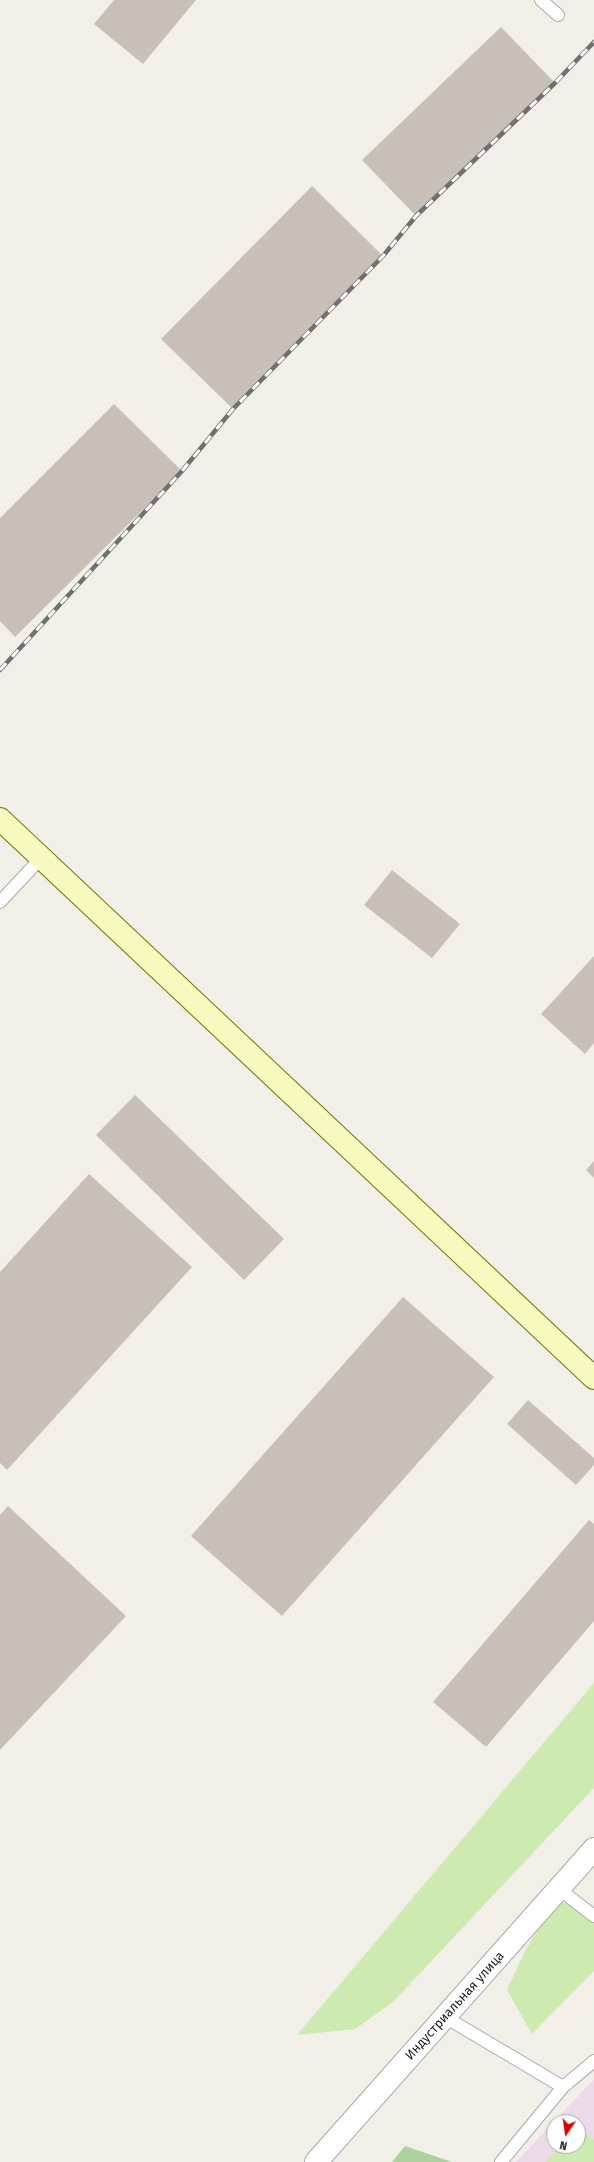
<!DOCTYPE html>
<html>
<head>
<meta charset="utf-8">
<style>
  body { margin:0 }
  #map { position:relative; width:594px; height:2162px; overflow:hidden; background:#f2efe9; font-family:"Fira Sans",sans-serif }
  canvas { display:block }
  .north { position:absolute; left:546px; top:2114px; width:40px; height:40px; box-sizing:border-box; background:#fff; border:1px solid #a7a7a7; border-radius:50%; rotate:193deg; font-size:11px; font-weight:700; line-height:16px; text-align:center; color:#222 }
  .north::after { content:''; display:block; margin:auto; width:14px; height:18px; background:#d40000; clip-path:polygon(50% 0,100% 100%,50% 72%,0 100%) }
</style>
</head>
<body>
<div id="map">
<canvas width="594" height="2162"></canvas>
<div class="north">N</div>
</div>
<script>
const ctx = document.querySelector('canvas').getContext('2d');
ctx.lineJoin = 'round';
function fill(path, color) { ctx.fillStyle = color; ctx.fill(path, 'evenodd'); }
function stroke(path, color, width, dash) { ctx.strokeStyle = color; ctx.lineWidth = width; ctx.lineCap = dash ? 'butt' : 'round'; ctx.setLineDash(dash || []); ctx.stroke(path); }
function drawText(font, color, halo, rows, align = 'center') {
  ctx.font = font + ' "Fira Sans",sans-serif'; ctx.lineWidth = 3; ctx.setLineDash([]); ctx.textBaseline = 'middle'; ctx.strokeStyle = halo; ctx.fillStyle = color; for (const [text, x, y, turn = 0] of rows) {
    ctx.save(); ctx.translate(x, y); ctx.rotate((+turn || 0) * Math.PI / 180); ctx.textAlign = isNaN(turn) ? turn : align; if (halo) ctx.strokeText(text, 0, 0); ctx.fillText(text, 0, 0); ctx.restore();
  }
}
const industrial = new Path2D(`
  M594,2079V2162H516ZM554,2122H578V2146H554Z`);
const grass = new Path2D(`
  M594,1683V1788L392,2003L355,2029L297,2035Z
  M562,1902L591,1911L594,1914V1971L532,2034L507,1990C522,1958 535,1925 562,1902Z
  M580,2127L594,2140V2162H546L562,2146H578V2129Z`);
const forest = new Path2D(`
  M405,2146L452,2162H392Z`);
const building = new Path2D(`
  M114,0H196L143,64L94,24Z
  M501,27L555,83L416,216L362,160Z
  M312,186L383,256L233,409L161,339Z
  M114,404L182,471L15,637L0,621V518Z
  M392,870L460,924L432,958L364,905Z
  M594,956V1043L585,1054L541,1014Z
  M135,1095L284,1239L244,1280L96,1135Z
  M594,1161V1178L586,1170Z
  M89,1174L192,1267L7,1470L0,1463V1272Z
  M403,1297L494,1377L282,1616L191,1536Z
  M528,1400L594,1458V1465L576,1485L507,1424Z
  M8,1506L126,1616L0,1750V1515Z
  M589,1520L594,1524V1621L486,1747L433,1702Z`);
const service = new Path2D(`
  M541,0L558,15
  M0,902L41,858
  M559,1889L594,1916
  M445,2017L563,2087
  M501,2162L563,2087L594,2061`);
const minor = new Path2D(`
  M316,2162L594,1849`);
const secondary = new Path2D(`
  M0,819L594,1378`);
const rail = new Path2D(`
  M0,670L182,471L233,409L383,256L416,216L555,83L594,42`);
const streetNames = [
  ["Индустриальная улица",455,2006,-48]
];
fill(industrial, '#ebdbe8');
fill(grass, '#cdebb0');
fill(forest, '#add19e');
fill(building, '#c7bfb8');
stroke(service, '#a9a9a9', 14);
stroke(minor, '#a9a9a9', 24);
stroke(secondary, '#707d05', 24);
stroke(service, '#fff', 12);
stroke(minor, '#fff', 22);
stroke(secondary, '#f7fabf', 22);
stroke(rail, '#707070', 4.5);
stroke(rail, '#fff', 3, [9]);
drawText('13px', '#222', '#fff', streetNames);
</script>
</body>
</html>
